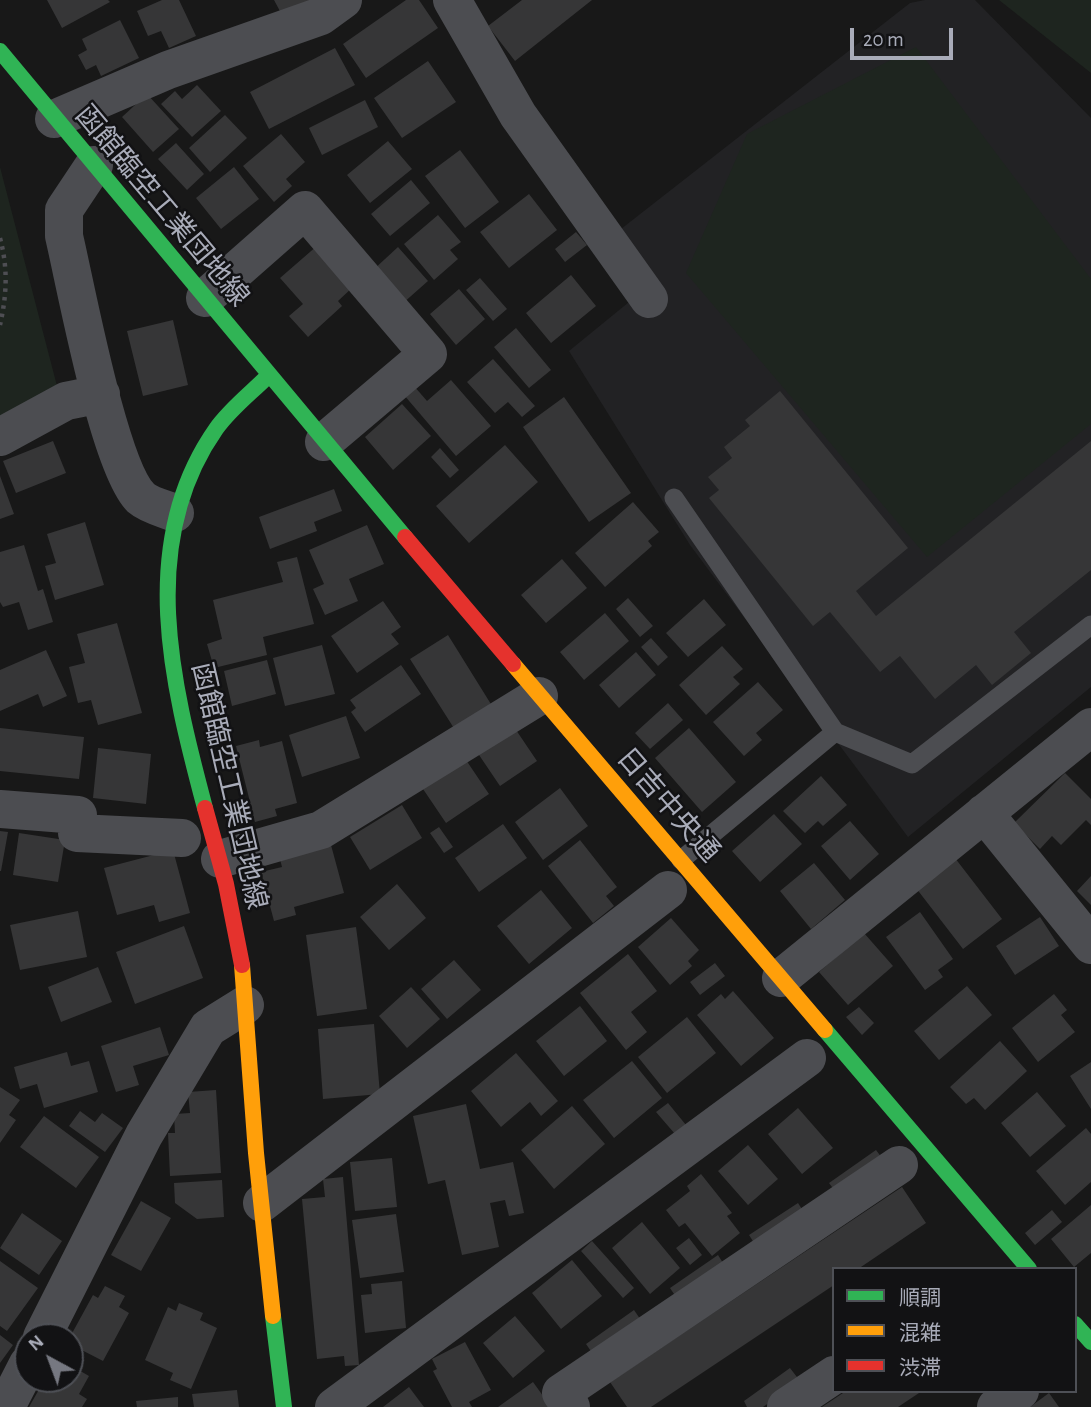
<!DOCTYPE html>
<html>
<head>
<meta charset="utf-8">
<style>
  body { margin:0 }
  #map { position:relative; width:1091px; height:1407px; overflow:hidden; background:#181818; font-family:"Alegreya Sans","Noto Sans JP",sans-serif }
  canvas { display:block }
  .legend { position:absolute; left:832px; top:1267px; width:245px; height:126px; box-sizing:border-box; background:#121214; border:2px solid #4e5056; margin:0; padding:9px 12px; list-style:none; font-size:21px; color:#a9acb9 }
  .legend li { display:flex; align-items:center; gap:14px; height:35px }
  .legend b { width:35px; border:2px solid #4e5056 }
  .north { position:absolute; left:14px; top:1323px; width:70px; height:70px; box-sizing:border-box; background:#121214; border:2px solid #4e5056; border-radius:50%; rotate:319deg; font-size:19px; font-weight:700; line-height:28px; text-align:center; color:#a9acb9 }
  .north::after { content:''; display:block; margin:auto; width:24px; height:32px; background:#767881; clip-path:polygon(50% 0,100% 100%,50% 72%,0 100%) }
  .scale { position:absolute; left:850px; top:28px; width:103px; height:32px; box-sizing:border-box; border:4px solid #a9acb9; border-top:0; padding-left:9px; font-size:21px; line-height:24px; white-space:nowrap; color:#a9acb9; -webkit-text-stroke:5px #121214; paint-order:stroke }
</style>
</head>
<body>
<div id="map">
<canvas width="1091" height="1407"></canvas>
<ul class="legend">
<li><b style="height:9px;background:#30b455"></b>順調</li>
<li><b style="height:9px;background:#ff9f0a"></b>混雑</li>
<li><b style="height:9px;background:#e5322d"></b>渋滞</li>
</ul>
<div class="north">N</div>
<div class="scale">20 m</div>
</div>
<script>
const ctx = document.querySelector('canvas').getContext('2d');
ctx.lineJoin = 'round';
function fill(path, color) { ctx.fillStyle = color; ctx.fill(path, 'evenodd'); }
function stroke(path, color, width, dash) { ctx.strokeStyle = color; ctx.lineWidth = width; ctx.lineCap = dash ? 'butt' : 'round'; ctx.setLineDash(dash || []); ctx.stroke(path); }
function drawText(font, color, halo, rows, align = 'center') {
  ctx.font = font + ' "Alegreya Sans","Noto Sans JP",sans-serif'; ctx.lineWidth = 5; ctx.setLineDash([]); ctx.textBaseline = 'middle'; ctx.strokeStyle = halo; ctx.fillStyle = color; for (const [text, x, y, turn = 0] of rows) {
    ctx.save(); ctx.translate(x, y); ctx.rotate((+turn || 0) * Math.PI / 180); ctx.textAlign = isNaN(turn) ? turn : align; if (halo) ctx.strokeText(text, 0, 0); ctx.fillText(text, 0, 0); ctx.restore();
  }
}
const built = new Path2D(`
  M925,0H975L1091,118V687L908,837L690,545L569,351L629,302L598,247L910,3Z`);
const green = new Path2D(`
  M999,0H1091V73Z
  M916,47L1091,279V424L927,557L686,273L747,134Z
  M0,167L57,386L0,417Z`);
const building = new Path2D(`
  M47,0H108L110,2L62,28Z
  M162,0H179L196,36L169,48L161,31L148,36L137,11Z
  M274,0H314L282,15Z
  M406,0H419L438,28L366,78L343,44Z
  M522,0H592L515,61L488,26Z
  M120,20L139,58L101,76L96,65L86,70L78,55L87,50L82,39Z
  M335,48L355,85L269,129L250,92Z
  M428,61L456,102L402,138L374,98Z
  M197,85L221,111L192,137L161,104L175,91L182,99Z
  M147,94L179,129L153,152L122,117Z
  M365,100L378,127L322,155L309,128Z
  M225,115L247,138L210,172L189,148Z
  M281,134L305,162L286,179L292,186L274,202L243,166Z
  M388,141L412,169L370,203L347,175Z
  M176,143L204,174L187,190L158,159Z
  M460,150L499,202L465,228L425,176Z
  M234,167L259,199L221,229L196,198Z
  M411,180L430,203L390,236L371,214Z
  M529,194L557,230L509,268L480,232Z
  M438,215L461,242L450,250L458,259L434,280L404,244Z
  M576,232L587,245L565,262L555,249Z
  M318,245L354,286L338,301L342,306L308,337L289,316L303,304L280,278Z
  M398,247L428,281L402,304L372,271Z
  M571,275L596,306L551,343L526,313Z
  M480,278L507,309L493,321L466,290Z
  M459,289L485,319L456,345L430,314Z
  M173,320L188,385L143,396L127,331Z
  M516,328L551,370L529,388L494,347Z
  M493,359L535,406L522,417L508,402L495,413L467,382Z
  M451,380L491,426L456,456L404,395L414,386L427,401Z
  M780,391L908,548L856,591L876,616L1091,441V570L1014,632L1031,653L992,685L976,665L935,699L900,656L880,672L830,612L813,626L709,498L719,490L708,477L732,458L724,447L750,426L745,420Z
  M564,397L631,493L589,522L523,427Z
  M402,404L431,436L393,470L365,437Z
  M53,441L66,473L16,493L3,461Z
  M505,445L538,482L469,543L436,506Z
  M440,448L459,470L450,478L431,457Z
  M0,476L14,514L0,519Z
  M334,489L342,511L314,522L317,531L270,549L259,517Z
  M633,502L659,532L648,541L652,546L605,587L575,553Z
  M85,522L104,585L55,600L45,566L56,563L47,534Z
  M367,525L384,564L349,579L358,601L325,615L313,589L324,584L309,550Z
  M24,545L38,591L43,589L53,622L28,630L19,602L3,607L0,602V552Z
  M297,557L314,624L263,637L267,655L214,668L207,644L222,639L213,600L283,582L277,562Z
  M562,559L587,588L546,623L521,595Z
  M628,598L653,626L640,637L616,609Z
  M704,599L726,625L688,657L666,633Z
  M383,601L401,627L391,634L399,644L357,673L331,636Z
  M605,613L629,641L584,680L560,652Z
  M117,623L142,713L98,725L91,700L78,703L69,667L85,663L77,634Z
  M448,635L494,709L457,733L410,659Z
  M651,638L668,657L658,666L641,647Z
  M322,645L335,694L285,706L273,658Z
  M722,646L743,669L733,677L740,684L706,715L679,685Z
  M46,650L67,696L43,707L38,694L0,711V670Z
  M636,652L656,675L619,708L599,685Z
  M267,660L276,694L232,706L224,671Z
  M401,665L421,694L365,732L351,712L356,708L350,700Z
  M758,682L783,710L756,733L762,740L744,756L713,722Z
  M668,703L683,720L650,749L635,733Z
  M346,716L360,758L302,777L289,735Z
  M514,727L537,761L500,786L477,752Z
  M0,728L84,737L79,779L0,771Z
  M689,728L736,782L702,812L655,758Z
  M259,740L260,747L282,741L297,803L275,809L277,816L255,822L236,746Z
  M98,748L151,754L146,804L93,798Z
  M466,760L489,794L446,823L423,789Z
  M1065,773L1091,799V825L1086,820L1061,845L1052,836L1040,849L1014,823Z
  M821,776L847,805L823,826L818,821L805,833L783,811Z
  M560,788L588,826L543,860L515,822Z
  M402,805L422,838L370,870L350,837Z
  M774,814L802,844L760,882L732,851Z
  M850,821L879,854L850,880L821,846Z
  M503,824L527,858L479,892L455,858Z
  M439,827L453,847L444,853L430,833Z
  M0,831L8,832L1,871H0Z
  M19,833L65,840L58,882L13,875Z
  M580,840L617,887L606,896L614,906L593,923L548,866Z
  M331,845L344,893L294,907L296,915L274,921L261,872L282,867L280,859Z
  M173,850L190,913L159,922L154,905L117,915L104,868Z
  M955,858L1002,919L963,949L916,888Z
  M814,863L845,900L811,929L780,891Z
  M1091,876V905L1077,891Z
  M397,884L426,918L389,950L360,917Z
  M541,890L572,928L529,964L497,926Z
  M78,911L87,957L20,970L10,925Z
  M920,912L953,959L938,970L943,977L925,990L886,937Z
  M1040,917L1059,946L1015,975L996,946Z
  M671,918L699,950L688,961L692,966L670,985L638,947Z
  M184,926L203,978L135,1004L116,952Z
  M356,927L367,1009L317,1016L306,935Z
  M864,933L893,966L848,1005L819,972Z
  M628,954L657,991L631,1012L647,1032L626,1050L580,993Z
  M454,960L481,990L447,1019L421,989Z
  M715,963L725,976L700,995L690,982Z
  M98,967L112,1002L61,1022L48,987Z
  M967,986L992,1015L939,1060L914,1031Z
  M411,987L440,1019L407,1048L379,1016Z
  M733,991L774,1038L741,1066L697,1015L721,994L725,999Z
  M1054,994L1067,1010L1061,1015L1075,1032L1038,1062L1012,1028Z
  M580,1006L607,1041L564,1076L536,1041Z
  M859,1007L874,1023L862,1035L846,1017Z
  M687,1017L716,1053L667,1093L638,1057Z
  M374,1024L380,1094L323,1099L318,1029Z
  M160,1027L169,1055L133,1066L139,1085L116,1092L101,1046Z
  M1000,1041L1027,1071L985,1110L974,1098L966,1104L950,1087Z
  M67,1052L71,1066L89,1061L98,1092L44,1108L37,1084L20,1089L14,1067Z
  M516,1053L558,1101L541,1116L530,1102L501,1127L471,1091Z
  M632,1061L662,1098L614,1138L583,1100Z
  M1091,1062V1109L1070,1076Z
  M0,1087L20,1100L9,1115L16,1120L0,1143Z
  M216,1090L221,1173L170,1176L168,1133H175L174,1114L190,1113L188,1092Z
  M1037,1092L1066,1126L1030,1157L1001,1123Z
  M668,1103L686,1125L675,1134L656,1112Z
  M466,1104L480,1169L513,1162L524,1213L509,1216L505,1200L490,1203L499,1247L462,1255L445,1180L428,1184L413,1116Z
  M572,1106L605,1144L554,1189L521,1150Z
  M798,1108L833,1148L802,1174L768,1134Z
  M80,1111L95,1122L102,1113L123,1128L105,1152L69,1126Z
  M44,1116L99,1157L76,1188L20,1147Z
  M1086,1128L1091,1134V1182L1065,1205L1036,1171Z
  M748,1145L778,1179L748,1205L718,1171Z
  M876,1150L885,1162L838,1195L829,1183Z
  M392,1158L397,1207L355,1211L350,1162Z
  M701,1174L732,1213L727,1216L740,1233L712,1256L685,1223L679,1227L666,1210L690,1191L687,1186Z
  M343,1177L359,1365L345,1366L344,1356L317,1359L302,1199L325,1197L323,1179Z
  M222,1180L224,1217L197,1219L175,1203L174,1183Z
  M902,1187L926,1223L858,1269H834V1285L651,1407H627L610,1382Z
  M141,1201L171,1218L141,1271L111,1255Z
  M798,1203L807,1217L758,1249L749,1235Z
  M1091,1205V1253L1074,1267L1051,1239Z
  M1052,1210L1062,1222L1035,1245L1025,1233Z
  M22,1213L62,1241L39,1275L0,1248Z
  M396,1214L404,1272L360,1278L352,1220Z
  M642,1222L680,1268L650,1294L612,1248Z
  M689,1238L702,1255L690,1265L676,1248Z
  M592,1241L634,1288L623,1298L581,1251Z
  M718,1255L728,1271L680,1303L670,1288Z
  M572,1260L602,1296L561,1329L532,1293Z
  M0,1261L38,1288L7,1331L0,1326Z
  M402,1281L406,1328L365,1333L361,1295L372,1294L371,1284Z
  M105,1286L125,1296L119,1307L129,1313L103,1361L70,1344V1337L93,1295L98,1298Z
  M179,1303L203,1313L200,1320L217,1328L191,1389L170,1380L173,1373L145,1360L168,1307L176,1311Z
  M634,1310L645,1326L597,1360L586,1344Z
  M515,1316L545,1351L513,1378L483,1343Z
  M0,1335L13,1345L0,1363Z
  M465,1342L491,1390L469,1402L472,1407H452L433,1371L437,1369L432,1359Z
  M70,1365L89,1376L79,1394L87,1399L82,1407H29L45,1379H70Z
  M790,1368L800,1381L763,1407H747L744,1401Z
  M533,1382L551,1407H498Z
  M409,1387L424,1407H383Z
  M237,1390L239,1407H194L192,1394Z
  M846,1391H922L898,1407H822Z
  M1049,1393L1059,1407H1030Z
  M178,1397V1407H137L136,1401Z`);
const path = new Path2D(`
  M0,238C8,268 7,294 0,325`);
const lane = new Path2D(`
  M674,498L835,732
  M681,860L835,732L912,764L1091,625`);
const street = new Path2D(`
  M452,0L518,115L649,299
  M54,119L168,70L321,16L343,0
  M94,165L64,210V236C76,287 109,467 141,498C149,505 165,509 175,513
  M205,298L305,210L428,354L324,442
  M0,437L66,401L101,394
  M0,809L78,815L77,833L182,838
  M984,813L1091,945
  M220,859L321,830L539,696
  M781,978L1091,727
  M262,1203L668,890
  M42,1337L144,1135L208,1028L245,1005
  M6,1407L28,1364
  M334,1407L807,1058
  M571,1407L561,1393L899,1165
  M786,1407L834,1375
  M996,1407L1020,1391`);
const fast = new Path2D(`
  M0,51L405,537
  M205,808C172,684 136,543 216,429C230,409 251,393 268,376
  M825,1030L1029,1269
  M273,1316L284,1407
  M1075,1324L1091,1342`);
const slow = new Path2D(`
  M513,664L825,1030
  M242,965L256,1153L273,1316`);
const jam = new Path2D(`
  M405,537L513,664
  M205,808L226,884L242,965`);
const streetNames = [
  ["函館臨空工業団地線",162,206,50],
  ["函館臨空工業団地線",229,786,77],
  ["日吉中央通",668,805,49]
];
fill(built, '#222224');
fill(green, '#1e251f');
fill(building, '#363637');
stroke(path, '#4e4e53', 4.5, [3.5, 5]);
stroke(lane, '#4c4d51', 19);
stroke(street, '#4c4d51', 38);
stroke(fast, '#30b455', 16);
stroke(slow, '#ff9f0a', 16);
stroke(jam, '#e5322d', 16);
drawText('28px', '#a9acb9', '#121214', streetNames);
</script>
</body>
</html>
